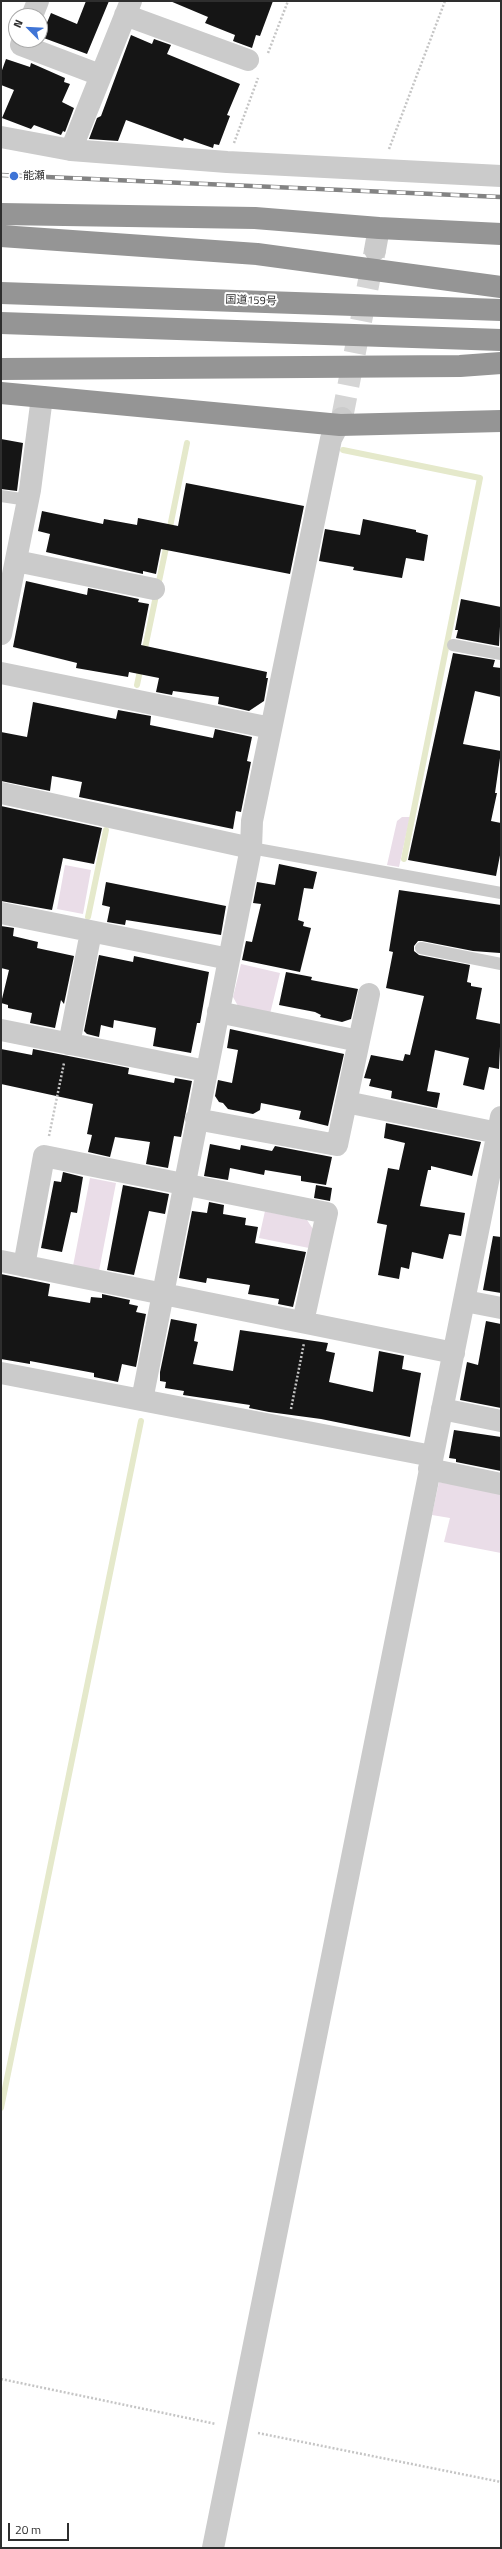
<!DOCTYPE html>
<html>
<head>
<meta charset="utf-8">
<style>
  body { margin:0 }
  #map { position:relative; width:502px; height:2549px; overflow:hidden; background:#fff; font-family:"Titillium Web",sans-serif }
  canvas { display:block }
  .frame { position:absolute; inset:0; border:2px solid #2e2e2e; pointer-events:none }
  .north { position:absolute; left:8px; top:8px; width:40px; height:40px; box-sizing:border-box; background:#fff; border:1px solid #ababab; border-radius:50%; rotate:294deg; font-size:11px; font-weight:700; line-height:16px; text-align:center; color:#2e2e2e }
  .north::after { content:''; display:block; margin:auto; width:14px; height:18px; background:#3f74d6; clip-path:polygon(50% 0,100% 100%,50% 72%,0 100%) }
  .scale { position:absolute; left:8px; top:2523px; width:61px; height:18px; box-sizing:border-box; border:2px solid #2e2e2e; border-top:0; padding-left:5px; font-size:12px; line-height:14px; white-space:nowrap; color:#2e2e2e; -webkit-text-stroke:3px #fff; paint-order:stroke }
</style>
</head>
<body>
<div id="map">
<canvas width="502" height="2549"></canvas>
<div class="frame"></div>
<div class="north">N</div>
<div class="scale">20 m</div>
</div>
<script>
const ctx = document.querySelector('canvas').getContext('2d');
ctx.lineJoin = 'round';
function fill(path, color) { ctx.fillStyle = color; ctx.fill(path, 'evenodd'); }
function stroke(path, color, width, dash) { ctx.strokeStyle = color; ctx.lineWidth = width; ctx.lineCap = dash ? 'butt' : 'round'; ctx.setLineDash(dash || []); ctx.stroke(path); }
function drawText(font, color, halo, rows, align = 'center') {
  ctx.font = font + ' "Titillium Web","Noto Sans JP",sans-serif'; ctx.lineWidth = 4; ctx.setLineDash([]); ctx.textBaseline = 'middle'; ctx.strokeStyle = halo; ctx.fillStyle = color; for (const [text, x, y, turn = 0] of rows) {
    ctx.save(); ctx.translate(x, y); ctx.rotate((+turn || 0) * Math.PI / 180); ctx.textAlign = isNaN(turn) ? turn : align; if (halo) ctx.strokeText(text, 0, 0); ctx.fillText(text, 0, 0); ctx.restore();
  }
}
const green = new Path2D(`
  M402,817H410L399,867L387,865L397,821Z
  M65,865L91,870L83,914L57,909Z
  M241,964L280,973L270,1014L238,1006L233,997Z
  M90,1178L116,1183L99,1271L73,1266Z
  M265,1211L307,1220L313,1229L309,1248L259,1238Z
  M439,1482L501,1493V1553L444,1542L450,1518L432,1515Z`);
const stream = new Path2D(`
  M343,450L480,478L404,859
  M169,532L187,443
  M144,653L167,543
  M137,685L141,666
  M88,917L106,830
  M1,2108L141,1421`);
const building = new Path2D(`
  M86,1H109L87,54L41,37L51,13L77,24Z
  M170,1H273L260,36L256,35L252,48L233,41L235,35L205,23L208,17Z
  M131,35L152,44L154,39L171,45L167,54L240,84L227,115L230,116L219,145L214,144L213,148L184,138L183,141L126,120L118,141L89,139L97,118L101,116Z
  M6,59L30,67L31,63L65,78L64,82L70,84L62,102L74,108L65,132L63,131L61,135L34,125L31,129L2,118L14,90L1,85V73Z
  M1,439L23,443L17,491L1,489Z
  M186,483L304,506L290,574L161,549L156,574L143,571V574L46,552L50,534L38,531L42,511L103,524L104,519L137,525L138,518L178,526Z
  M363,519L416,530V532L428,535L424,561L406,558L402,578L353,570L354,567L319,561L325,529L360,535Z
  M26,581L87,595L88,588L139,599L138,602L149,604L141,645L267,672L266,678H268L264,701L249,711L218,704L219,697L173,691L172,695L156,692L159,678L129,672L128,677L76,668L77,663L13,647Z
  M461,599L501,607L499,646L456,638L458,630H455Z
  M453,653L495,660L493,667L501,668V697L475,691L463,744L501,751L495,793H497L491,821L501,823V850L496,876L408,860Z
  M33,702L116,719L118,710L151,716L150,725L213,738L215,729L252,737L247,761L251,762L241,812L236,811L233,829L79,797L82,782L52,776L50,791L1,781V732L27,737Z
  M1,806L102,828L94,864L63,858L52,910L1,901Z
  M279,864L317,872L313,889L304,888L298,920L304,922L303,926L311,928L300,972L242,960L246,941L252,942L261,904L253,903L257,882L275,885Z
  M106,882L226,906L221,935L126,920L125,925L107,922L110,907L102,905Z
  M399,890L501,905L500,953L473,951L422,941H418L414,946V951L419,955L470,965L467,982L471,983V986L482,988L476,1019L501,1024L499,1069L489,1067L484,1090L463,1085L469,1058L435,1050L427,1091L440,1093L437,1108L391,1098L392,1091L369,1086L371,1079L364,1078L371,1055L403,1061L405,1054L410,1055L424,996L386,988L393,952L389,951Z
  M1,926L14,928L13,936L38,942L37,948L74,956L64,1004L61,1000L55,1028L30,1023L32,1013L8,1008V1005L1,1003L9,970L1,968Z
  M99,955L133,962L134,956L209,972L200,1023H197L191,1053L153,1046L156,1028L114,1020L113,1028L101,1025L99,1037L87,1034L84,1031Z
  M286,972L312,977L311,980L358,989L351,1019L342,1022L320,1017L321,1015L315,1012L279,1005Z
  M230,1029L344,1054L328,1126L299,1119L301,1111L261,1103L260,1110L253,1114L228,1109L223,1103L219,1102L215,1096L218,1080L232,1083L238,1050L227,1048Z
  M1,1049L32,1055L33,1049L129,1068L128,1074L174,1083L175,1078L192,1081L181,1137L174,1136L168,1168L146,1164L150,1142L115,1137L110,1157L88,1152L92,1135L87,1134L93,1104L1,1084Z
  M386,1123L481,1142L472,1176L431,1166V1170H428L420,1206L465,1213L461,1236L449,1234L443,1259L412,1252L409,1269L401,1267L399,1279L378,1275L387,1225L377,1223L388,1168L399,1170L405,1143L384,1138Z
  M210,1144L240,1150L241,1145L272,1151L275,1146L332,1157L326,1185L301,1181V1176L265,1170L264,1175L230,1168L228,1180L204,1176Z
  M63,1172L83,1177L77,1213L71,1212L62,1252L41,1248L54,1181L61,1182Z
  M123,1185L169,1194L165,1214L149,1211L134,1275L107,1270Z
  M316,1185L332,1188L330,1201L314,1198Z
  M209,1202L224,1205L223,1214L246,1218L245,1225L258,1227L255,1243L306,1252L293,1307L278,1304L279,1299L248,1294L250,1285L207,1278L206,1283L179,1278L192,1211L207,1213Z
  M493,1236L501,1237V1293L483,1290Z
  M1,1274L50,1284L48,1296L90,1303L91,1297L102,1298V1294L130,1300L129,1304L138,1306L136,1312L146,1314L136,1367L122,1364L118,1382L94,1377V1373L30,1361V1364L1,1359Z
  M171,1319L197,1324L194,1341L198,1342L193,1364L233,1371L240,1330L328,1343L326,1351L335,1353L329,1382L373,1392L379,1351L404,1356L402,1369L421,1373L410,1437L321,1419L269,1412L249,1408L250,1405L183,1395L184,1391L165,1388L166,1382L160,1381V1372Z
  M486,1321L501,1324V1408L460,1400L467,1362L478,1365Z
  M454,1430L501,1437V1471L456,1462V1459L449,1458Z`);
const streetTunnel = new Path2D(`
  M342,418L375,250`);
const path = new Path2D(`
  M268,53L288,1
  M234,143L258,78
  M389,149L445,1
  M49,1136L64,1063
  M291,1409L304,1343
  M1,2379L216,2424
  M258,2433L501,2482`);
const lane = new Path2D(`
  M1,496L28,500
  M453,645L501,654
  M251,848L501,893
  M421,948L501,964`);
const street = new Path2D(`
  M125,15L248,60
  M32,16L38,1
  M23,40L21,45L100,75
  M1,137L71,150L131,1
  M71,150L227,162L501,176
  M375,250L379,228
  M16,561L154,589
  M1,634L30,490L42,397
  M1,673L271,728
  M1,793L251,848
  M1,913L229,959
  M1,1030L206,1071
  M359,1041L369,994
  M69,1044L91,932
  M346,1102L498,1133
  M196,1119L337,1145L359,1041L218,1012
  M1,1261L454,1353
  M24,1266L44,1156L327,1213L303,1322
  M465,1301L501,1308
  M1,1373L432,1456
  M142,1400L251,848L252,821L331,439L342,418
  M442,1409L501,1421
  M429,1469L501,1484
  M213,2548L501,1117`);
const highway = new Path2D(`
  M1,214L255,218L379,228L501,234
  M1,236L257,254L501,287
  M1,293L501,310
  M1,323L501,340
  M1,369L460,366L501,363
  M1,393L340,425L501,421`);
const rail = new Path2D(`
  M1,175L501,197`);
const markers = [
  [14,176,5,"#3f74d6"]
];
const poiNames = [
  ["能瀬",23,176]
];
const streetNames = [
  ["国道159号",251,301,2]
];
fill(green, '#eadde8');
stroke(stream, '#e5e9cb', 6);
fill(building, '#151515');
stroke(streetTunnel, '#d5d5d5', 22, [22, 11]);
stroke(path, '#c5c5c5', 2.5, [2, 2]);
stroke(lane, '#cbcbcb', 12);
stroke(street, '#cbcbcb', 22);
stroke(highway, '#959595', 22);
stroke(rail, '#838383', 4.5);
stroke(rail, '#fff', 3, [9]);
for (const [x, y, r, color] of markers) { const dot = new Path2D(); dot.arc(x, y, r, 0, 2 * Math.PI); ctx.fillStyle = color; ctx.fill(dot); stroke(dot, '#fff', 1.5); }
drawText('11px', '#2e2e2e', '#fff', poiNames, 'left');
drawText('11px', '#2e2e2e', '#fff', streetNames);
</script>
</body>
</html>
